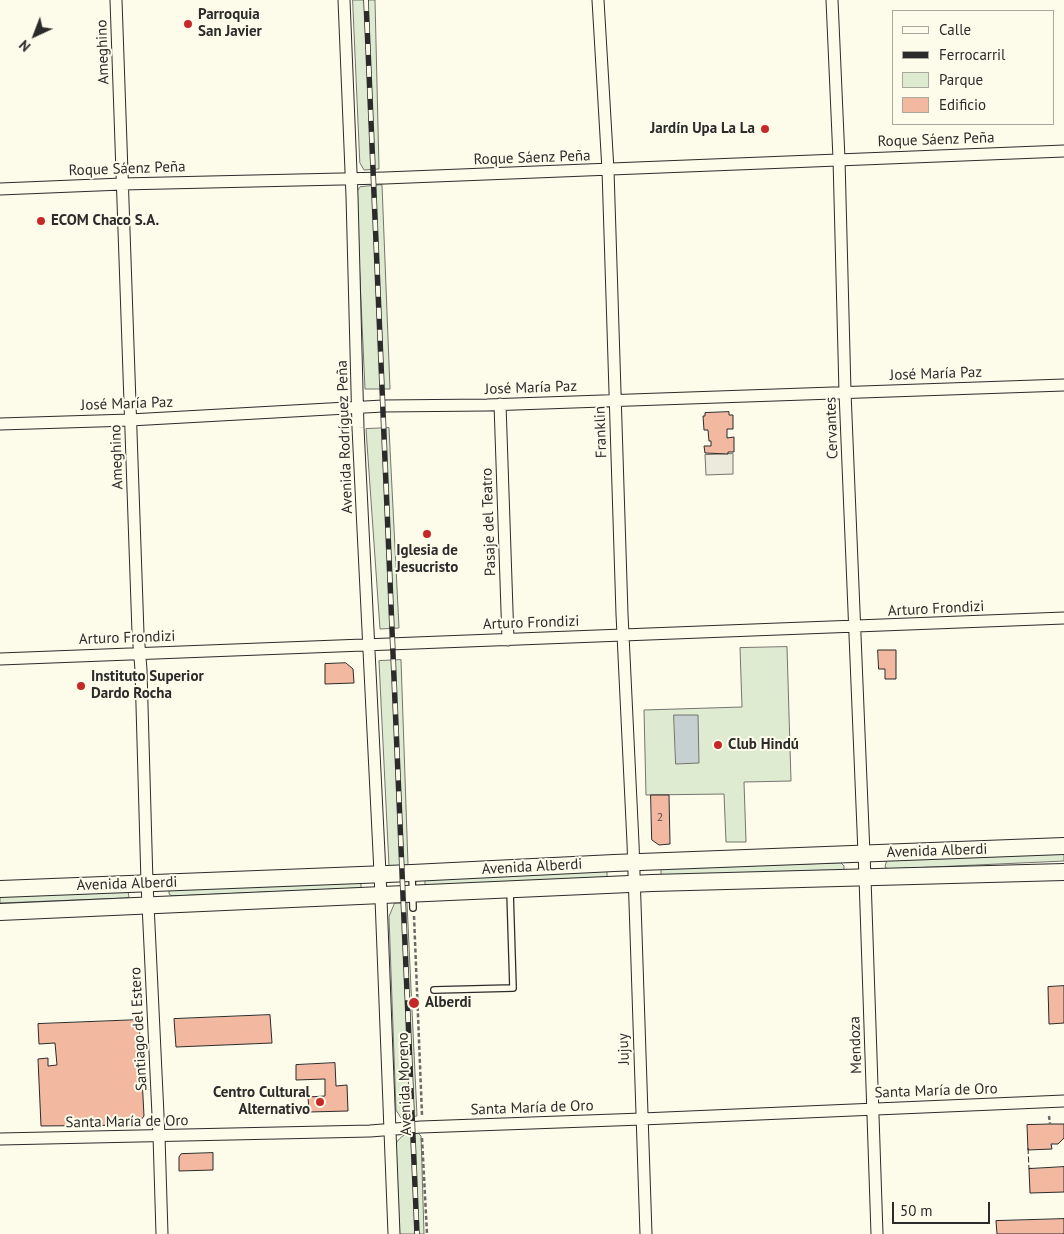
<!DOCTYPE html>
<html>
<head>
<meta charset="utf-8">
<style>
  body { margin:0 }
  #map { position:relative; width:1064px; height:1234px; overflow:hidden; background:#fdfbea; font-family:"PT Sans",sans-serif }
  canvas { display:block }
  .legend { position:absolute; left:892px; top:10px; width:162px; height:115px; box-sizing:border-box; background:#fdfbea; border:1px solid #a9a89e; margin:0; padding:6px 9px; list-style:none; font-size:15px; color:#2b2b2b }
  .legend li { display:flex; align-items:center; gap:10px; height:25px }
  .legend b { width:25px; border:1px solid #a9a89e }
  .north { position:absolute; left:10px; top:10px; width:50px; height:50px; -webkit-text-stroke:4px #fdfbea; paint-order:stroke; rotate:223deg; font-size:14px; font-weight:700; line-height:20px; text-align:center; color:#2b2b2b }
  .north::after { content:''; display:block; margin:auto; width:18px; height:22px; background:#2b2b2b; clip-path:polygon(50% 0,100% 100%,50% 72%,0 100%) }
  .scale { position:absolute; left:892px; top:1202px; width:98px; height:22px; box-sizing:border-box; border:2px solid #2b2b2b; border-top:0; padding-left:6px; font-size:15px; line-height:18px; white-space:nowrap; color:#2b2b2b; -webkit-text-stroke:4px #fdfbea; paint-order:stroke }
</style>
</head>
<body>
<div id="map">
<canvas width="1064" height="1234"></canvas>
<ul class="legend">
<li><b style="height:6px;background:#fdfbea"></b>Calle</li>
<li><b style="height:6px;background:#2b2b2b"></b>Ferrocarril</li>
<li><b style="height:14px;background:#deebd1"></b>Parque</li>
<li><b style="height:14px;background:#f2b8a0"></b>Edificio</li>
</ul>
<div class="north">N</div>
<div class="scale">50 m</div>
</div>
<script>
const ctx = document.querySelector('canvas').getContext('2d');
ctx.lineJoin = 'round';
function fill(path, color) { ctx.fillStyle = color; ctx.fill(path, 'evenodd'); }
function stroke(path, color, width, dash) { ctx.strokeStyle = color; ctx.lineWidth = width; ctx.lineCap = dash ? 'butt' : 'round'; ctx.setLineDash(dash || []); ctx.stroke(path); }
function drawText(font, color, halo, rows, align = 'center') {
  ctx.font = font + ' "PT Sans",sans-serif'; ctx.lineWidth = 4; ctx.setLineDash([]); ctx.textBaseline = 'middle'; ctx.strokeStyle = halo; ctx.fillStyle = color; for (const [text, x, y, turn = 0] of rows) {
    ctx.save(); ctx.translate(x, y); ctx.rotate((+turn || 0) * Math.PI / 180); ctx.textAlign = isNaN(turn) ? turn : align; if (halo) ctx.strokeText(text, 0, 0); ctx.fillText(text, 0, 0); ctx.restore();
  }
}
const green = new Path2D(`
  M353,0H375L379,169L364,170L360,163Z
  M382,185L390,389H365L356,193L360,187Z
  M389,428L399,628L380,629L366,429Z
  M787,647L791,781L744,782L746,842H726L724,794L646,795L644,710L742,707L740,648Z
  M401,660L408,865L389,866L379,661Z
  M1064,852V861L888,869L885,867L887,859Z
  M841,863L844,866V869L842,872L661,876V869Z
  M607,871V880L425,887V878Z
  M356,881L361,884V888L172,896L169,894V891L172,889Z
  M128,891L129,897L126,898L0,903V895Z
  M395,903H407L417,1116L401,1118L396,1110L389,917Z
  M417,1132L421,1136L424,1234H399L395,1145C401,1135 406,1133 417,1132Z`);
const parking = new Path2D(`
  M733,454V474L706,475L705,455Z`);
const water = new Path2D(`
  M674,715H698L699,763L676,764Z`);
const building = new Path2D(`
  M729,412V415H733V429H727V438L734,437V452H728V454L705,453L704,446H711V441H709L708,430H704L703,416H705V413Z
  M878,650H896V679H885V669H879Z
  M346,663L353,669L354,683L325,684V664Z
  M651,795H669L670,844L659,845L652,840Z
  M1064,986V1023L1049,1024L1048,987Z
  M270,1015L272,1043L176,1047L174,1019Z
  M139,1020L144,1116L137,1125L41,1126L38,1059L48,1058V1066L57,1065L55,1043L39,1044L38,1024Z
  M335,1063L336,1086L347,1085L348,1111L309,1112L308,1097L325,1096V1079L296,1080V1065Z
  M1050,1124H1064V1138L1058,1144H1051L1052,1149L1028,1150L1027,1125Z
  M213,1153V1170L179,1171V1157L181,1154Z
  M1064,1167V1192L1030,1193L1029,1169Z
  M1064,1219V1234H997L996,1221Z`);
const path = new Path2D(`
  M414,916L422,1115
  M1049,1116L1050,1124
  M422,1138L427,1234`);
const lane = new Path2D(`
  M412,875L413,908
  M434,990L513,988L510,891`);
const street = new Path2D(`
  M116,0L138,633L141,670L147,883L159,1136L162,1234
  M344,0L352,196L358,428L380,873L394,1234
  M598,0L608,170L622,614L633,843L646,1234
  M832,0L839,159L845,392L865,878L877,1234
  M0,189L122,184L385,178L1064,151
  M500,404L508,640
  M0,424L130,420L383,406L487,405L1064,385
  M0,659C355,643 709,634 1064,618
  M0,1139L370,1131L421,1127L642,1119L1064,1101`);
const secondary = new Path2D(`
  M0,889L412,873L614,863L1064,846
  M0,912L652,883L1064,872`);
const rail = new Path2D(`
  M366,0L417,1234`);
const fence = new Path2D(`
  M1028,1148L1029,1169L1031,1168`);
const markers = [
  [188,24,5,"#c62828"],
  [765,129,5,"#c62828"],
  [41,221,5,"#c62828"],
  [427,534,5,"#c62828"],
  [81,686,5,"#c62828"],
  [718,745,5,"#c62828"],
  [414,1003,6,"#c62828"],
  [320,1102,5,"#c62828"]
];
const numberNames = [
  ["2",660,818]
];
const poiNames = [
  ["Parroquia",198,15],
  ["San Javier",198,32],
  ["Jardín Upa La La",755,129,"right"],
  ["ECOM Chaco S.A.",51,221],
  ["Iglesia de",427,551,"center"],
  ["Jesucristo",427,568,"center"],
  ["Instituto Superior",91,677],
  ["Dardo Rocha",91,694],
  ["Club Hindú",728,745],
  ["Alberdi",425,1003],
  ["Centro Cultural",310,1093,"right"],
  ["Alternativo",310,1110,"right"]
];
const streetNames = [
  ["Ameghino",103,52,-92],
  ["Roque Sáenz Peña",936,140,-2],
  ["Roque Sáenz Peña",532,158,-2],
  ["Roque Sáenz Peña",127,169,-2],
  ["José María Paz",936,374,-2],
  ["José María Paz",531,388,-2],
  ["José María Paz",127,404,-2],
  ["Cervantes",832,428,-92],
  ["Franklin",601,432,-92],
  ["Avenida Rodríguez Peña",345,437,-92],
  ["Ameghino",117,457,-92],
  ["Pasaje del Teatro",489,522,-92],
  ["Arturo Frondizi",936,609,-3],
  ["Arturo Frondizi",531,623,-2],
  ["Arturo Frondizi",127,638,-2],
  ["Avenida Alberdi",937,851,-2],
  ["Avenida Alberdi",532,867,-3],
  ["Avenida Alberdi",127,884,-2],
  ["Santiago del Estero",139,1029,-93],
  ["Mendoza",856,1045,-92],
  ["Jujuy",624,1049,-92],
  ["Avenida Moreno",405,1084,-92],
  ["Santa María de Oro",936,1091,-2],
  ["Santa María de Oro",532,1108,-2],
  ["Santa María de Oro",127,1122,-1]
];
fill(green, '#deebd1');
stroke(green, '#74746e', 1);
fill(parking, '#eceadb');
stroke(parking, '#74746e', 1);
fill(water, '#c7d0d0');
stroke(water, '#74746e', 1);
fill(building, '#f2b8a0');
stroke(building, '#2b2b2b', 1);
stroke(lane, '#2b2b2b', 8);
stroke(street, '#2b2b2b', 13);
stroke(secondary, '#2b2b2b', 18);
stroke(path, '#6a6964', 2.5, [4, 2.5]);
stroke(lane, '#fdfbea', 5.5);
stroke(street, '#fdfbea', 11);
stroke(secondary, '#fdfbea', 16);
stroke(rail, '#2b2b2b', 5.5);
stroke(rail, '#fdfbea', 4, [11]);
stroke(fence, '#2b2b2b', 1, [6, 2.5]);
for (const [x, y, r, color] of markers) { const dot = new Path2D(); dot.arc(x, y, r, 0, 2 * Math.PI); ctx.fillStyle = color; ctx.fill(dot); stroke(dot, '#fdfbea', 2); }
drawText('12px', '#5d4e48', null, numberNames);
drawText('bold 15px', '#2b2b2b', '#fdfbea', poiNames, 'left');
drawText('15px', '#2b2b2b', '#fdfbea', streetNames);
</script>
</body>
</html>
